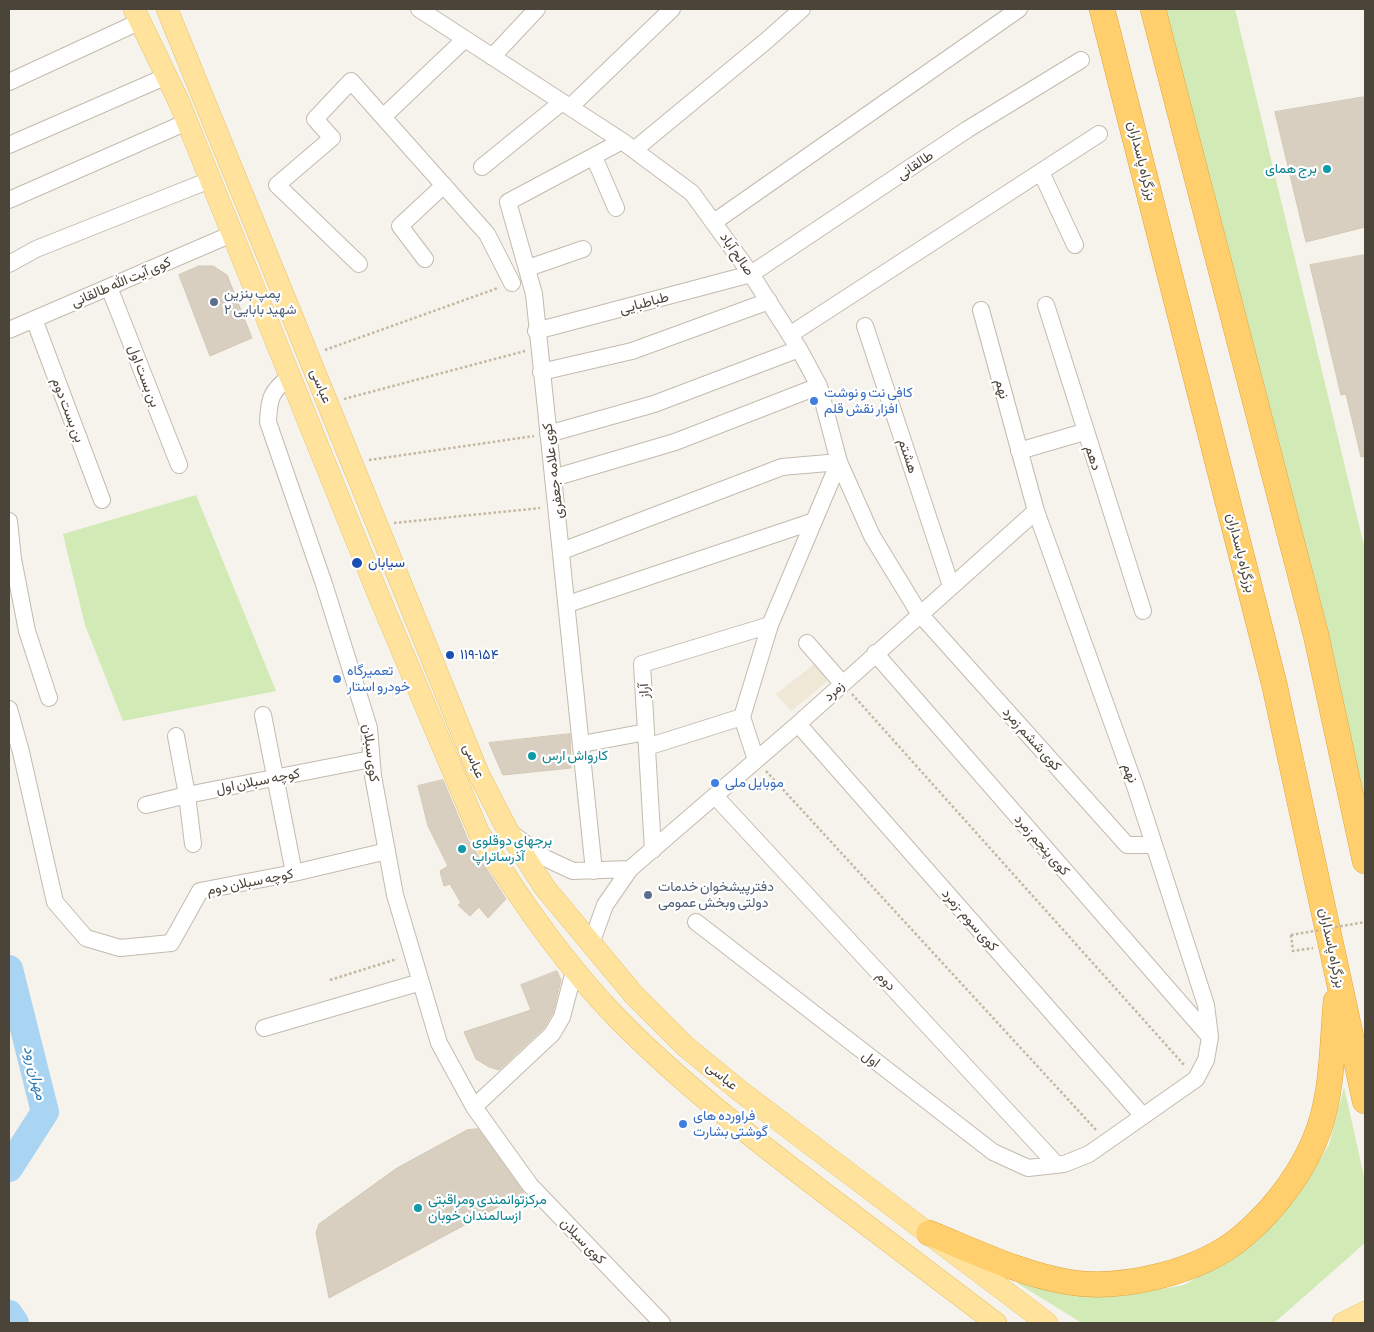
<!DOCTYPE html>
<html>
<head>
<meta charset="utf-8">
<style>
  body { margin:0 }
  #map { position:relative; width:1374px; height:1332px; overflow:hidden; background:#f6f3ec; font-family:"Asap Condensed",sans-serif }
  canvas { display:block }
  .frame { position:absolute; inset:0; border:10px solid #4b4439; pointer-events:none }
</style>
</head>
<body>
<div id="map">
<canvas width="1374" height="1332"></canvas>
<div class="frame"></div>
</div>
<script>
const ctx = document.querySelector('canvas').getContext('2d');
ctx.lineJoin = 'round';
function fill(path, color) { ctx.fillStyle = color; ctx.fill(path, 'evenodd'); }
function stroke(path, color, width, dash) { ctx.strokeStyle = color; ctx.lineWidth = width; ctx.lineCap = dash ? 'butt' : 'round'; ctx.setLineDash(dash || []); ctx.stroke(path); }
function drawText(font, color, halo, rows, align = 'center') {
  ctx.font = font + ' "Asap Condensed",Vazirmatn,sans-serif'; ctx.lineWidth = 4.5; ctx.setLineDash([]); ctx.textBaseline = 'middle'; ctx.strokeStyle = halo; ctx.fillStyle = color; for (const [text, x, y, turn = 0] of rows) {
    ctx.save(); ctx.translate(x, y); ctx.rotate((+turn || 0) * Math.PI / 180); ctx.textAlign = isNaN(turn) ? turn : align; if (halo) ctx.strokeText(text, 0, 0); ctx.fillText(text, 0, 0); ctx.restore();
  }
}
const education = new Path2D(`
  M817,662L832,678L791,711L776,694Z`);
const green = new Path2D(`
  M1164,9H1235L1365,550V823Z
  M196,495L276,691L123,721L85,625L63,534Z
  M1344,1087L1365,1181V1243L1274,1323H1082L1017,1283H1036L1091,1296L1146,1292L1184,1285L1238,1253L1297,1197L1329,1145Z`);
const river = new Path2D(`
  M9,969L45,1112L9,1168
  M9,1314L15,1323`);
const building = new Path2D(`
  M1365,97V227L1306,242L1275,112Z
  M1365,255V456L1361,457L1346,394L1341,395L1310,265Z
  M199,266H213L227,275L252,338L210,356L179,275Z
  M570,734L571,768L503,775L489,743Z
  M443,780L468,840L506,899L488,918L479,907L470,916L458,905L461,903L450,884L444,886L440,871L448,866L428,826L418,786Z
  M557,971L561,980L553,1013L544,1028L499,1070L489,1067L476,1059L464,1032L531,1010L521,985Z
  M478,1129L524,1193L329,1298L316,1233L319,1224L397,1168L467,1130Z`);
const path = new Path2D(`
  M325,350L498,288
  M344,399L525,351
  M369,460L534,436
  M394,523L540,508
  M852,694L1185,1066
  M766,771L1097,1131
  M1291,935L1293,951L1313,948
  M330,980L397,959`);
const minor = new Path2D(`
  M419,9L622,141L692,193L751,274L799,349L819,386L839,462L872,536L919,613L1127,845H1154
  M492,57L537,9
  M9,82L141,21
  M570,107L672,9
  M383,117L465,39
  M9,145L167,76
  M634,150L766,41L802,9
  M594,157L616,208
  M482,167L562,102
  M1041,172L1075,245
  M9,200L187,122
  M714,222L1019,9
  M425,259L400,226L444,185
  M9,264L36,249L210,180
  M359,264L277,185L332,138L315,119L351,81L487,234L512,283
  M528,268L583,249
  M109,287L179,465
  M1046,305L1143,611
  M34,319L102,500
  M865,326L951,586
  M9,330L232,234
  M536,331L751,274L968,129L1081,60
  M791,334L1099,134
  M541,372L632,351L769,301
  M290,376C271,392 269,397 268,422L324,584L369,728L373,776L395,895L439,1043L474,1107L530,1185L662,1323
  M548,434L654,404L799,349
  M1019,451L1084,432
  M553,478L675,442L819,386
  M9,521L13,559L11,568
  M562,551L782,467L839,462L770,625L742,717L756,760
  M13,559L27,631L49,698
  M568,604L814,521
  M807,643L842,683
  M875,653L1210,1037
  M9,709L21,752L55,902L86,938L120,948L171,943L200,891L294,873L387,851
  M263,715L294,873
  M798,724L1143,1116
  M176,736L187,795L193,844
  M582,744L646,732
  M647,747L742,717
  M715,796L1057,1165
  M146,805L187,795L371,759
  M515,836L545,858L573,871L630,869
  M653,850L642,664L770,625
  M594,871L534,294L508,202L622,141
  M696,922L993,1152L1028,1168L1064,1164L1089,1154L1196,1079L1206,1060L1210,1037L1206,1005L1135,786L1036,511L981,310
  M591,944L605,905L630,869L798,724L1036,511
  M264,1028L421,982
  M474,1107L552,1034L562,1017L574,971`);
const major = new Path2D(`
  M134,9L179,102L378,594L479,833C519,899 565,965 619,1020C683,1085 755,1140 827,1195C884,1238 940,1281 996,1323
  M167,9L479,775L508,831L545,888L634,995L685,1046L740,1091L1047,1323
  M1343,1323L1365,1312`);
const highway = new Path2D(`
  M1102,9L1274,683L1365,1101
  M1153,9L1316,635L1365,861
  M929,1233C974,1251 1020,1274 1068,1282C1122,1291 1201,1272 1243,1236C1276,1208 1305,1169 1319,1129C1333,1088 1332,1043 1336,1001`);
const pathBridge = new Path2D(`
  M1291,935L1365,922`);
const markers = [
  [1327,169,5,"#0f9aa8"],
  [214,302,5,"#5c6f8a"],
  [814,401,5,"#3f7fe0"],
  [357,563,6,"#1a4fb4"],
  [450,655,5,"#1a4fb4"],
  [337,679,5,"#3f7fe0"],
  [532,756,5,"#0f9aa8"],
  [715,783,5,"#3f7fe0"],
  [462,849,5,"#0f9aa8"],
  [648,895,5,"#5c6f8a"],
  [683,1124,5,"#3f7fe0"],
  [418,1208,5,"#0f9aa8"]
];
const streetNames = [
  ["بزرگراه پاسداران",1142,161,76],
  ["طالقانی",915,165,-34],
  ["صالح آباد",737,254,55],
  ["کوی آیت الله طالقانی",121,282,-23],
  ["طباطبایی",644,303,-15],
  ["بن بست اول",144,376,69],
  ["عباسى",321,386,68],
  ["نهم",1002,389,75],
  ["بن بست دوم",68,410,69],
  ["هشتم",908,456,72],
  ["دهم",1093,458,72],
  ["کوی علامه جعفری",553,471,-97],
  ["بزرگراه پاسداران",1241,553,76],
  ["آراز",644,691,-93],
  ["زمرد",834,691,-43],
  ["کوی ششم زمرد",1032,739,48],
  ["کوی سبلان",371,753,83],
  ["عباسى",474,761,67],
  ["نهم",1130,773,70],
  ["کوچه سبلان اول",258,781,-11],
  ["کوی پنجم زمرد",1042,845,49],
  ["کوچه سبلان دوم",250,882,-11],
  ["کوی سوم -زمرد",970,920,49],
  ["بزرگراه پاسداران",1332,948,78],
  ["دوم",886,981,47],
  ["اول",871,1059,37],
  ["عباسى",722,1076,39],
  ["کوی سبلان",583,1241,46]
];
const cultureNames = [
  ["برج همای",1317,169,"right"],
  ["کارواش ارس",542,756],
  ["برجهای دوقلوی",472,841],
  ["آذرساتراپ",472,857],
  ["مرکزتوانمندی ومراقبتی",428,1200],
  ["ازسالمندان خوبان",428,1216]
];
const serviceNames = [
  ["پمپ بنزین",224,294],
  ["شهید بابایی ۲",224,310],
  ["دفترپیشخوان خدمات",658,887],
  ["دولتی وبخش عمومی",658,903]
];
const shopNames = [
  ["کافی نت و نوشت",824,393],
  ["افزار نقش قلم",824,409],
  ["تعمیرگاه",347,671],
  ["خودرو استار",347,687],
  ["موبایل ملی",725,783],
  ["فراورده های",693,1116],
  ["گوشتی بشارت",693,1132]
];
const transitNames = [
  ["سیابان",368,563],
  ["۱۱۹-۱۵۴",460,655]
];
const waterNames = [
  ["مهران رود",35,1073,76]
];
fill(education, '#efe8d6');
fill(green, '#d2eab5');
stroke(river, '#a9d4f2', 28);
fill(building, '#d8cfc1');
stroke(building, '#d3c7b4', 1);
stroke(minor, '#c2bbae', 18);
stroke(major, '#e6c16a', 22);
stroke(highway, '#e0a43c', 26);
stroke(path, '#c4b79f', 2.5, [2.5, 2.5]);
stroke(minor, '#fff', 16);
stroke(major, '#ffe39c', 21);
stroke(highway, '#ffcf6e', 25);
stroke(pathBridge, '#c4b79f', 2.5, [2.5, 2.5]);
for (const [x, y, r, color] of markers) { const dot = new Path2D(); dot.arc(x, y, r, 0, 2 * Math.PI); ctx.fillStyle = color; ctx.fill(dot); stroke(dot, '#fff', 2); }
drawText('14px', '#4b4439', '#fff', streetNames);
drawText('14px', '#0d838f', '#fff', cultureNames, 'left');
drawText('14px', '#4e5e75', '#fff', serviceNames, 'left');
drawText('14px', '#366cbe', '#fff', shopNames, 'left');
drawText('14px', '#164399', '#fff', transitNames, 'left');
drawText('italic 15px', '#2e7ab2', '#fff', waterNames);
</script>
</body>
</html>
